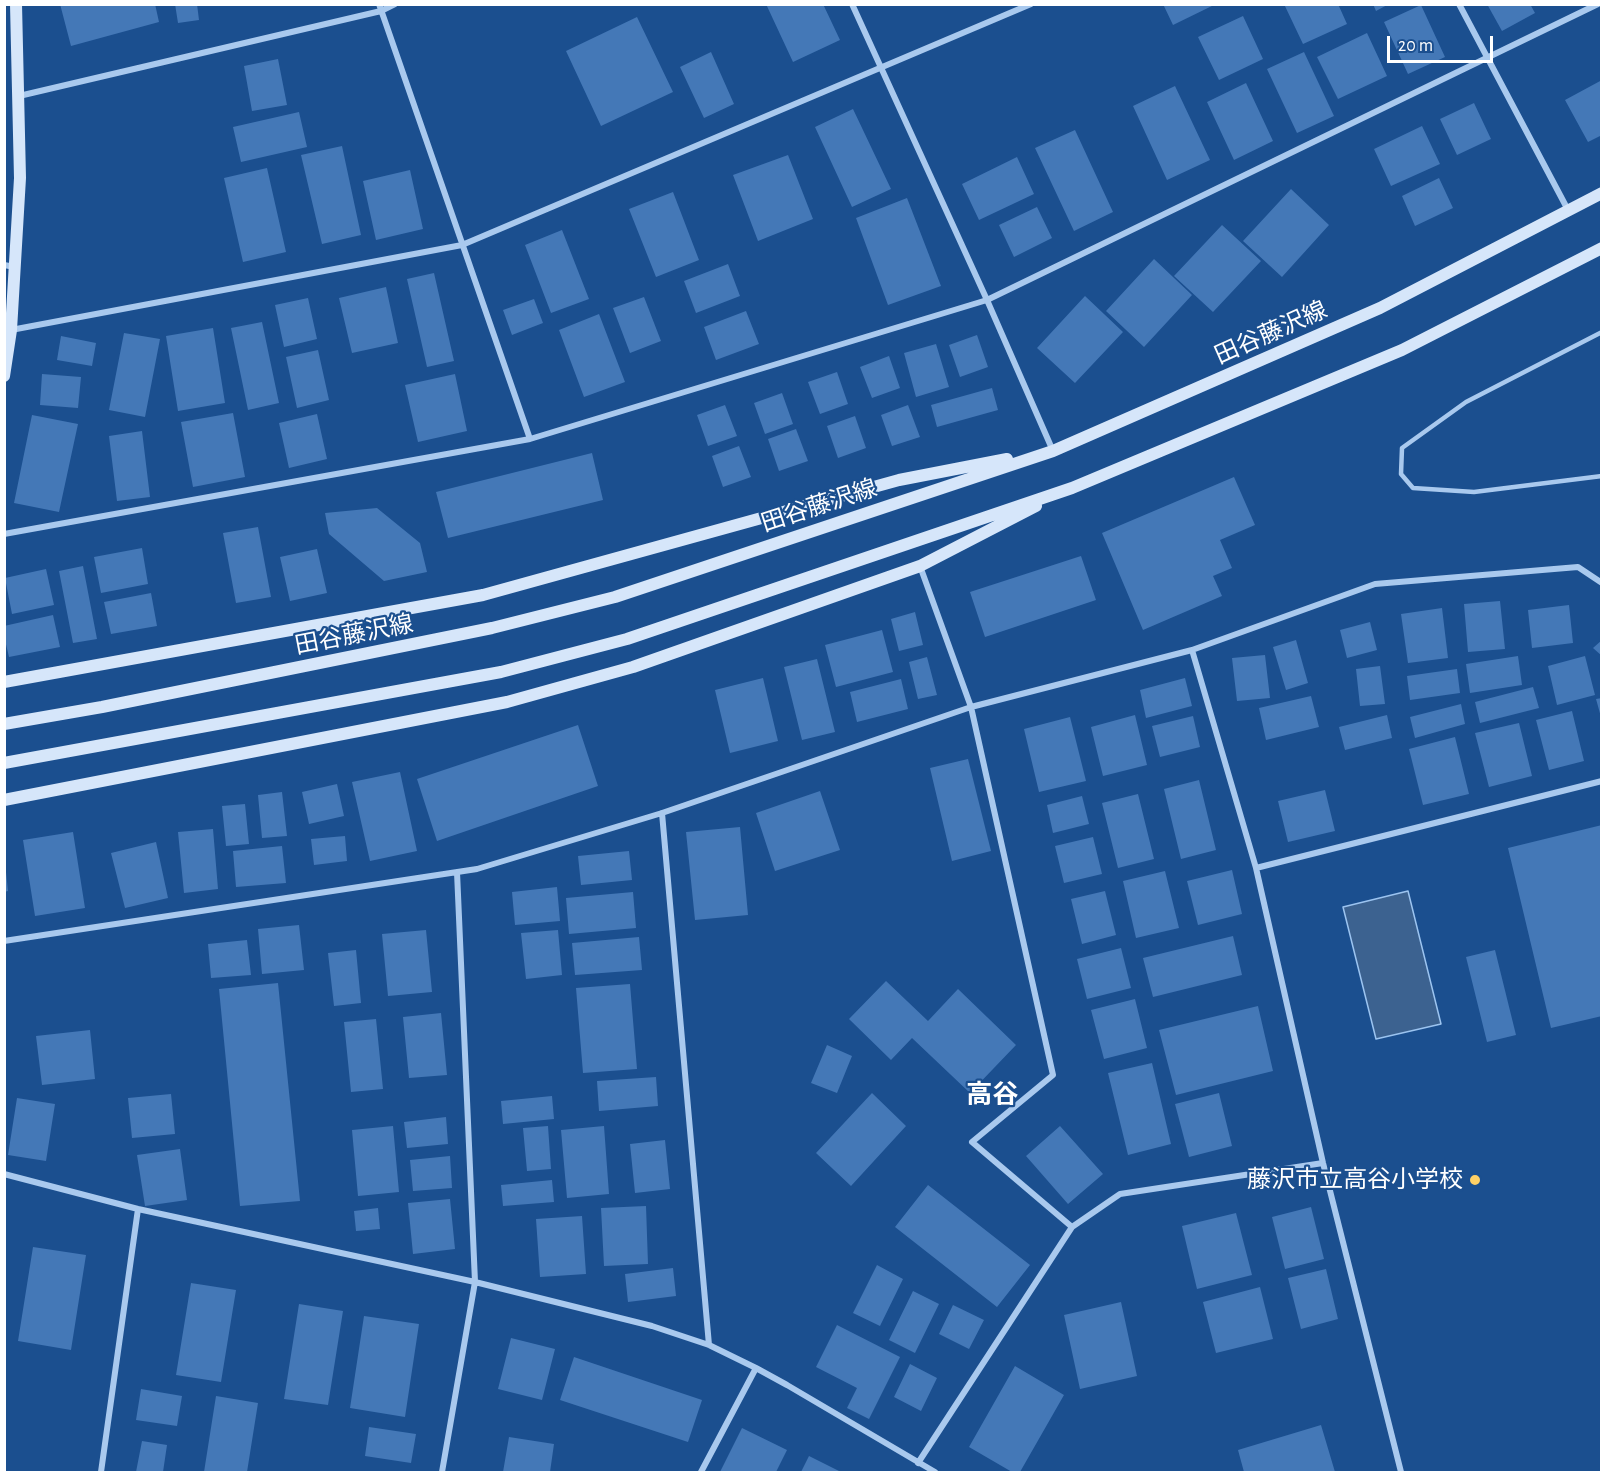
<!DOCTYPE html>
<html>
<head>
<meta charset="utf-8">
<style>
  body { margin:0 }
  #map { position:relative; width:1606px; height:1477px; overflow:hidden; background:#1b4f8f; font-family:"Alegreya Sans",sans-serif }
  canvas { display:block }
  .frame { position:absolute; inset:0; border:6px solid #fff; pointer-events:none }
  .scale { position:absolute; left:1387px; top:36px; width:106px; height:27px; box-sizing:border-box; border:3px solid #fff; border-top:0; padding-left:8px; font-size:18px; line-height:21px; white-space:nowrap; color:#fff; -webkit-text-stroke:4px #1b4f8f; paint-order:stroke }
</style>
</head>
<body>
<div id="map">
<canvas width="1606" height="1477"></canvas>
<div class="frame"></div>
<div class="scale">20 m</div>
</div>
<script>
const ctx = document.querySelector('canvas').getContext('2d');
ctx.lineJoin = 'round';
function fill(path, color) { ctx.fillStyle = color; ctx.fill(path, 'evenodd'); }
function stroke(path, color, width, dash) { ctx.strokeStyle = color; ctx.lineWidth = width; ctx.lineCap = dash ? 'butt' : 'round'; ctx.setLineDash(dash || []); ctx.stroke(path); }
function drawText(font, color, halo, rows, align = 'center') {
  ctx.font = font + ' "Alegreya Sans","Noto Sans JP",sans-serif'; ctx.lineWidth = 4.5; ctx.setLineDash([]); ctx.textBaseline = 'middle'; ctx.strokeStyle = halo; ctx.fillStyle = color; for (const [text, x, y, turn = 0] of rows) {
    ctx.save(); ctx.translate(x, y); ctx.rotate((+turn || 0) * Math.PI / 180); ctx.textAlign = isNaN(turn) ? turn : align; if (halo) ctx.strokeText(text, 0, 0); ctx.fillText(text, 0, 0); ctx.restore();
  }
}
const water = new Path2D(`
  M1408,891L1441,1024L1376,1039L1343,907Z`);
const building = new Path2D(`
  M60,4H155L159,22L71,46Z
  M175,4H197L199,20L178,23Z
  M766,4H823L840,40L793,62Z
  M1163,4H1216L1173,25Z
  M1284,4H1338L1347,24L1303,44Z
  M1373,4H1389L1376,11Z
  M1487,4H1530L1535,13L1502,31Z
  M1421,5L1445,57L1408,74L1384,22Z
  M1243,16L1263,59L1219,80L1198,37Z
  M637,17L673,92L601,126L566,51Z
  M1367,33L1387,76L1338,99L1317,57Z
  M711,52L734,104L704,118L680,67Z
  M1304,52L1334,116L1297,133L1267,69Z
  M278,59L287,105L252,111L244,66Z
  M1602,80V135L1588,142L1565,100Z
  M1246,83L1273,141L1234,160L1207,102Z
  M1175,86L1210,160L1167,180L1133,106Z
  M1474,103L1491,139L1457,155L1440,119Z
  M853,109L891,189L852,207L815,127Z
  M299,112L307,147L241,162L233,127Z
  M1422,126L1440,164L1391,186L1374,149Z
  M1075,130L1113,212L1074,231L1035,148Z
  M342,146L361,235L322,244L301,155Z
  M788,155L813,219L758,241L733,175Z
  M1017,157L1034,194L979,220L962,184Z
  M267,168L286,252L243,262L224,178Z
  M410,170L423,229L376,240L363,181Z
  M1439,178L1453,208L1415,226L1402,196Z
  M1291,189L1329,225L1282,277L1243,241Z
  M673,192L699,260L656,277L629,209Z
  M907,198L941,286L888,305L856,218Z
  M1037,207L1052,238L1014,257L999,225Z
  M1222,225L1261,261L1213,312L1174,276Z
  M562,230L589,299L551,313L525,245Z
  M1154,259L1192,295L1144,347L1106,311Z
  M728,264L740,296L696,313L684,281Z
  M434,273L454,361L427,367L407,279Z
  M386,287L398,343L352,353L339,298Z
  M1085,296L1123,332L1075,383L1037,348Z
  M644,297L661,341L630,353L613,308Z
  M308,298L317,339L284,347L275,305Z
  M534,299L543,323L512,335L503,310Z
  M746,311L759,344L716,360L704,327Z
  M599,314L625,382L584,397L559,330Z
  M262,322L279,403L248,410L231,328Z
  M213,328L225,403L178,411L166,336Z
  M124,333L160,339L145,417L109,410Z
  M977,335L988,367L960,377L949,345Z
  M61,336L96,343L92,366L57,360Z
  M936,344L949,387L916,397L904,353Z
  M318,350L329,400L297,408L286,357Z
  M889,356L900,388L872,398L860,367Z
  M837,372L848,404L820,414L808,382Z
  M42,374L81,377L78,408L40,405Z
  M455,374L467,431L418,442L405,385Z
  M992,388L998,410L937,427L931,405Z
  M782,393L793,424L765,434L754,403Z
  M725,405L737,436L708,446L697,415Z
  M908,405L920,437L892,446L881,415Z
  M233,413L245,477L193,487L181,422Z
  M317,414L327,459L289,468L279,423Z
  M32,415L78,424L59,512L14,503Z
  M855,416L866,448L838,458L827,426Z
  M796,429L808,461L779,471L768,439Z
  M142,431L150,497L117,501L109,436Z
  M739,446L751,477L723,487L712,456Z
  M592,453L603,500L448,538L436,492Z
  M1234,477L1255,525L1220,540L1232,568L1213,576L1222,596L1143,630L1102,533Z
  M377,508L420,543L427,572L384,581L329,534L325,513Z
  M258,527L271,597L236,603L223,533Z
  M142,548L148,584L101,593L94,557Z
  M317,549L327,593L290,601L280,557Z
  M1081,556L1096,600L985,637L970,592Z
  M83,566L97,639L73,643L59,571Z
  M46,569L54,605L12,614L5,578Z
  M151,593L157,626L111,634L104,602Z
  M1500,601L1505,649L1468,652L1464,604Z
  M1569,605L1573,643L1532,648L1528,610Z
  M1442,608L1448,658L1408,663L1401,614Z
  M915,612L923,645L899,651L891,619Z
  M53,615L60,647L9,657L4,636V626Z
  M1370,622L1377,650L1347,658L1340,630Z
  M882,630L893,672L836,687L825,645Z
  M1296,640L1308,683L1286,690L1273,647Z
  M1602,640V656L1593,648Z
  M1265,655L1270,698L1237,701L1232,658Z
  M1518,656L1522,685L1470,693L1466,664Z
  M1585,656L1595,695L1557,705L1548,666Z
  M927,657L937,695L918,699L909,662Z
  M817,659L835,732L802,740L784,667Z
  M1380,666L1385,704L1360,706L1356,669Z
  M1457,669L1460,693L1410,700L1407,676Z
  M763,678L778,741L730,753L715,690Z
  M1185,678L1192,706L1146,718L1140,690Z
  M901,679L908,709L857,722L850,692Z
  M1533,687L1539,708L1480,723L1475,702Z
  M1311,696L1319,727L1266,740L1259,708Z
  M1602,698V717H1601L1596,699Z
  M1461,704L1465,724L1415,738L1410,717Z
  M1572,711L1584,761L1549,770L1536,720Z
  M1135,715L1147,765L1103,776L1091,727Z
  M1387,715L1392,738L1345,750L1339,727Z
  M1193,716L1200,747L1160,757L1152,726Z
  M1070,717L1086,781L1039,792L1024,729Z
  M1519,723L1532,776L1489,787L1475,733Z
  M578,725L598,786L437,841L417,779Z
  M1455,737L1469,794L1423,805L1409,749Z
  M968,759L991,851L952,861L930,768Z
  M400,772L417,851L370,861L352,782Z
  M1199,780L1216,850L1181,859L1164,789Z
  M337,784L344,816L309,824L302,792Z
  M1325,790L1335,831L1288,842L1278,801Z
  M820,791L840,850L775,871L756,813Z
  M282,792L287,836L262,838L258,795Z
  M1138,794L1154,859L1118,868L1102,803Z
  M1082,796L1089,824L1053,833L1047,805Z
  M245,804L249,844L226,846L222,806Z
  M1602,825V1016L1551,1028L1508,848Z
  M740,827L748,915L695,920L686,832Z
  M213,829L218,889L184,893L178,832Z
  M73,832L85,908L35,916L23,840Z
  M345,836L347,861L314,865L311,839Z
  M1093,837L1102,874L1064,883L1055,846Z
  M156,842L168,898L125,908L111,853Z
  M282,846L286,883L236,887L233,851Z
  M629,851L632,880L581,885L578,856Z
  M1232,870L1242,914L1198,925L1187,881Z
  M1165,871L1179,928L1136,938L1123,881Z
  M6,872L8,891L4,892V873Z
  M557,887L560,921L515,925L512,892Z
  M1105,891L1116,935L1082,944L1071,899Z
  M633,892L636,928L569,934L566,898Z
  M299,925L304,970L262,974L258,929Z
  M426,930L432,992L388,996L382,934Z
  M558,930L562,975L526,979L521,933Z
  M1233,936L1242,975L1153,997L1143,958Z
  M639,937L642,970L575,975L572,943Z
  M247,940L251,975L211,978L208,944Z
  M1121,948L1131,988L1087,999L1077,959Z
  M356,950L361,1003L334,1006L328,953Z
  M1495,950L1516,1035L1487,1042L1466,957Z
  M886,981L928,1021L958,989L1016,1045L970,1093L912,1038L891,1060L849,1019Z
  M278,983L300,1201L240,1206L219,989Z
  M630,984L637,1069L583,1073L576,988Z
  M1135,999L1147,1048L1104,1059L1091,1010Z
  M1258,1006L1273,1071L1176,1095L1159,1030Z
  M441,1013L447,1075L409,1078L403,1017Z
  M376,1019L383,1089L351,1092L344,1022Z
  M90,1030L95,1079L42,1085L36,1036Z
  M827,1045L852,1056L837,1093L811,1083Z
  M1152,1063L1171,1144L1128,1155L1108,1073Z
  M656,1077L658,1106L599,1111L597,1081Z
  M872,1093L906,1126L851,1186L816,1153Z
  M1219,1093L1232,1146L1189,1157L1175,1104Z
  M171,1094L175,1134L132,1138L128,1098Z
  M552,1096L554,1119L503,1124L501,1101Z
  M17,1098L55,1104L46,1161L8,1155Z
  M446,1117L448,1144L407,1148L404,1122Z
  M393,1126L399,1192L358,1196L352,1130Z
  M548,1126L551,1169L527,1171L523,1128Z
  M604,1126L609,1194L567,1198L561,1130Z
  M1060,1126L1103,1174L1068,1204L1026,1156Z
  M665,1140L670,1189L635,1193L630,1144Z
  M180,1149L187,1200L145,1206L137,1155Z
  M450,1156L452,1188L413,1191L410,1160Z
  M552,1180L554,1202L503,1206L501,1185Z
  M928,1185L1030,1265L997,1307L895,1227Z
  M450,1199L455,1249L413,1254L408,1203Z
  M646,1206L648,1264L604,1266L601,1208Z
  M1311,1207L1324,1259L1285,1269L1272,1217Z
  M378,1208L380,1229L356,1231L354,1211Z
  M1236,1213L1252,1275L1197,1289L1182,1226Z
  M582,1216L586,1274L540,1277L536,1219Z
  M33,1247L86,1255L71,1350L18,1341Z
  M877,1265L903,1279L880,1326L853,1313Z
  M673,1268L676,1296L628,1302L625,1274Z
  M1326,1269L1338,1319L1301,1329L1288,1278Z
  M191,1283L236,1290L221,1382L176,1375Z
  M1260,1287L1273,1339L1216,1353L1203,1302Z
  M913,1291L939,1304L915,1353L889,1340Z
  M1121,1302L1137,1376L1080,1389L1064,1315Z
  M299,1304L343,1311L328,1405L284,1399Z
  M953,1305L984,1320L969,1349L939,1334Z
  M364,1316L419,1324L405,1417L350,1408Z
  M837,1325L900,1357L869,1419L847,1408L857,1388L816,1367Z
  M511,1338L555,1349L542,1400L498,1389Z
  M574,1357L702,1400L688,1442L560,1400Z
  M910,1364L937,1378L921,1411L894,1397Z
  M1015,1366L1064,1395L1020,1472H1012L969,1447Z
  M141,1389L182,1396L177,1426L136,1420Z
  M216,1396L258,1403L247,1472H204Z
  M1321,1425L1335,1472H1244L1238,1450Z
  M369,1427L416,1434L411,1463L365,1456Z
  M742,1428L787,1450L776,1472H720Z
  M509,1437L554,1444L550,1472H503Z
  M142,1441L167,1445L163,1472H136Z
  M809,1456L841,1472H801Z`);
const lane = new Path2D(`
  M1602,332L1466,402L1402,448L1401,474L1413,488L1474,492L1602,476`);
const street = new Path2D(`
  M379,4L530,439
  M852,4L987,300L1053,451
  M1459,4L1568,210
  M19,96L381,11L395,4
  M4,265L15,267
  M11,330L462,245L1031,4
  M4,534L530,439L987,300L1598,4
  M920,566L971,707L1053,1075L972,1142L1072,1227L1120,1194L1323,1163
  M1192,650L1256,868L1323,1163L1401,1472
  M662,813L709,1345
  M1256,868L1602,781
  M4,941L477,869L662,813L971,707L1192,650L1375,584L1578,567L1602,583
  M4,1174L138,1209L475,1282L652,1326L709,1345L756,1368L787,1385L935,1472
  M918,1463L1072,1227
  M101,1472L138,1209
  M442,1472L475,1282L457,872
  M701,1472L756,1368`);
const secondary = new Path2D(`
  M4,376L11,330L20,178L16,4
  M4,682L483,595L899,480L1007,459
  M4,724L102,707L492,628L615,597L1053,451L1380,308L1602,193
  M4,763L501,672L627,639L1072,488L1402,350L1602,248
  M4,800L507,702L633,667L920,566L1036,506`);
const markers = [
  [1475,1180,6,"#ffd166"]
];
const streetNames = [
  ["田谷藤沢線",1271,333,-24],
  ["田谷藤沢線",819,506,-18],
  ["田谷藤沢線",354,635,-11]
];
const poiNames = [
  ["藤沢市立高谷小学校",1463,1180]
];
const neighbourhoodNames = [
  ["高谷",992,1095]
];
fill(water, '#3c6290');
stroke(water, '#9cc4f0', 1.5);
fill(building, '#4478b7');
stroke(lane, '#a9c9ee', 4.5);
stroke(street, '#a9c9ee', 6);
stroke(secondary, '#d6e6fa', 12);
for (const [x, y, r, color] of markers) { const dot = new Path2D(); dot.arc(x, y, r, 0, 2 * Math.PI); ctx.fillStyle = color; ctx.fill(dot); stroke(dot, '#1b4f8f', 2); }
drawText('24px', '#fff', '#1b4f8f', streetNames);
drawText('24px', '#fff', '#1b4f8f', poiNames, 'right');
drawText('bold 26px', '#fff', '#1b4f8f', neighbourhoodNames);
</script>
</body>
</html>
